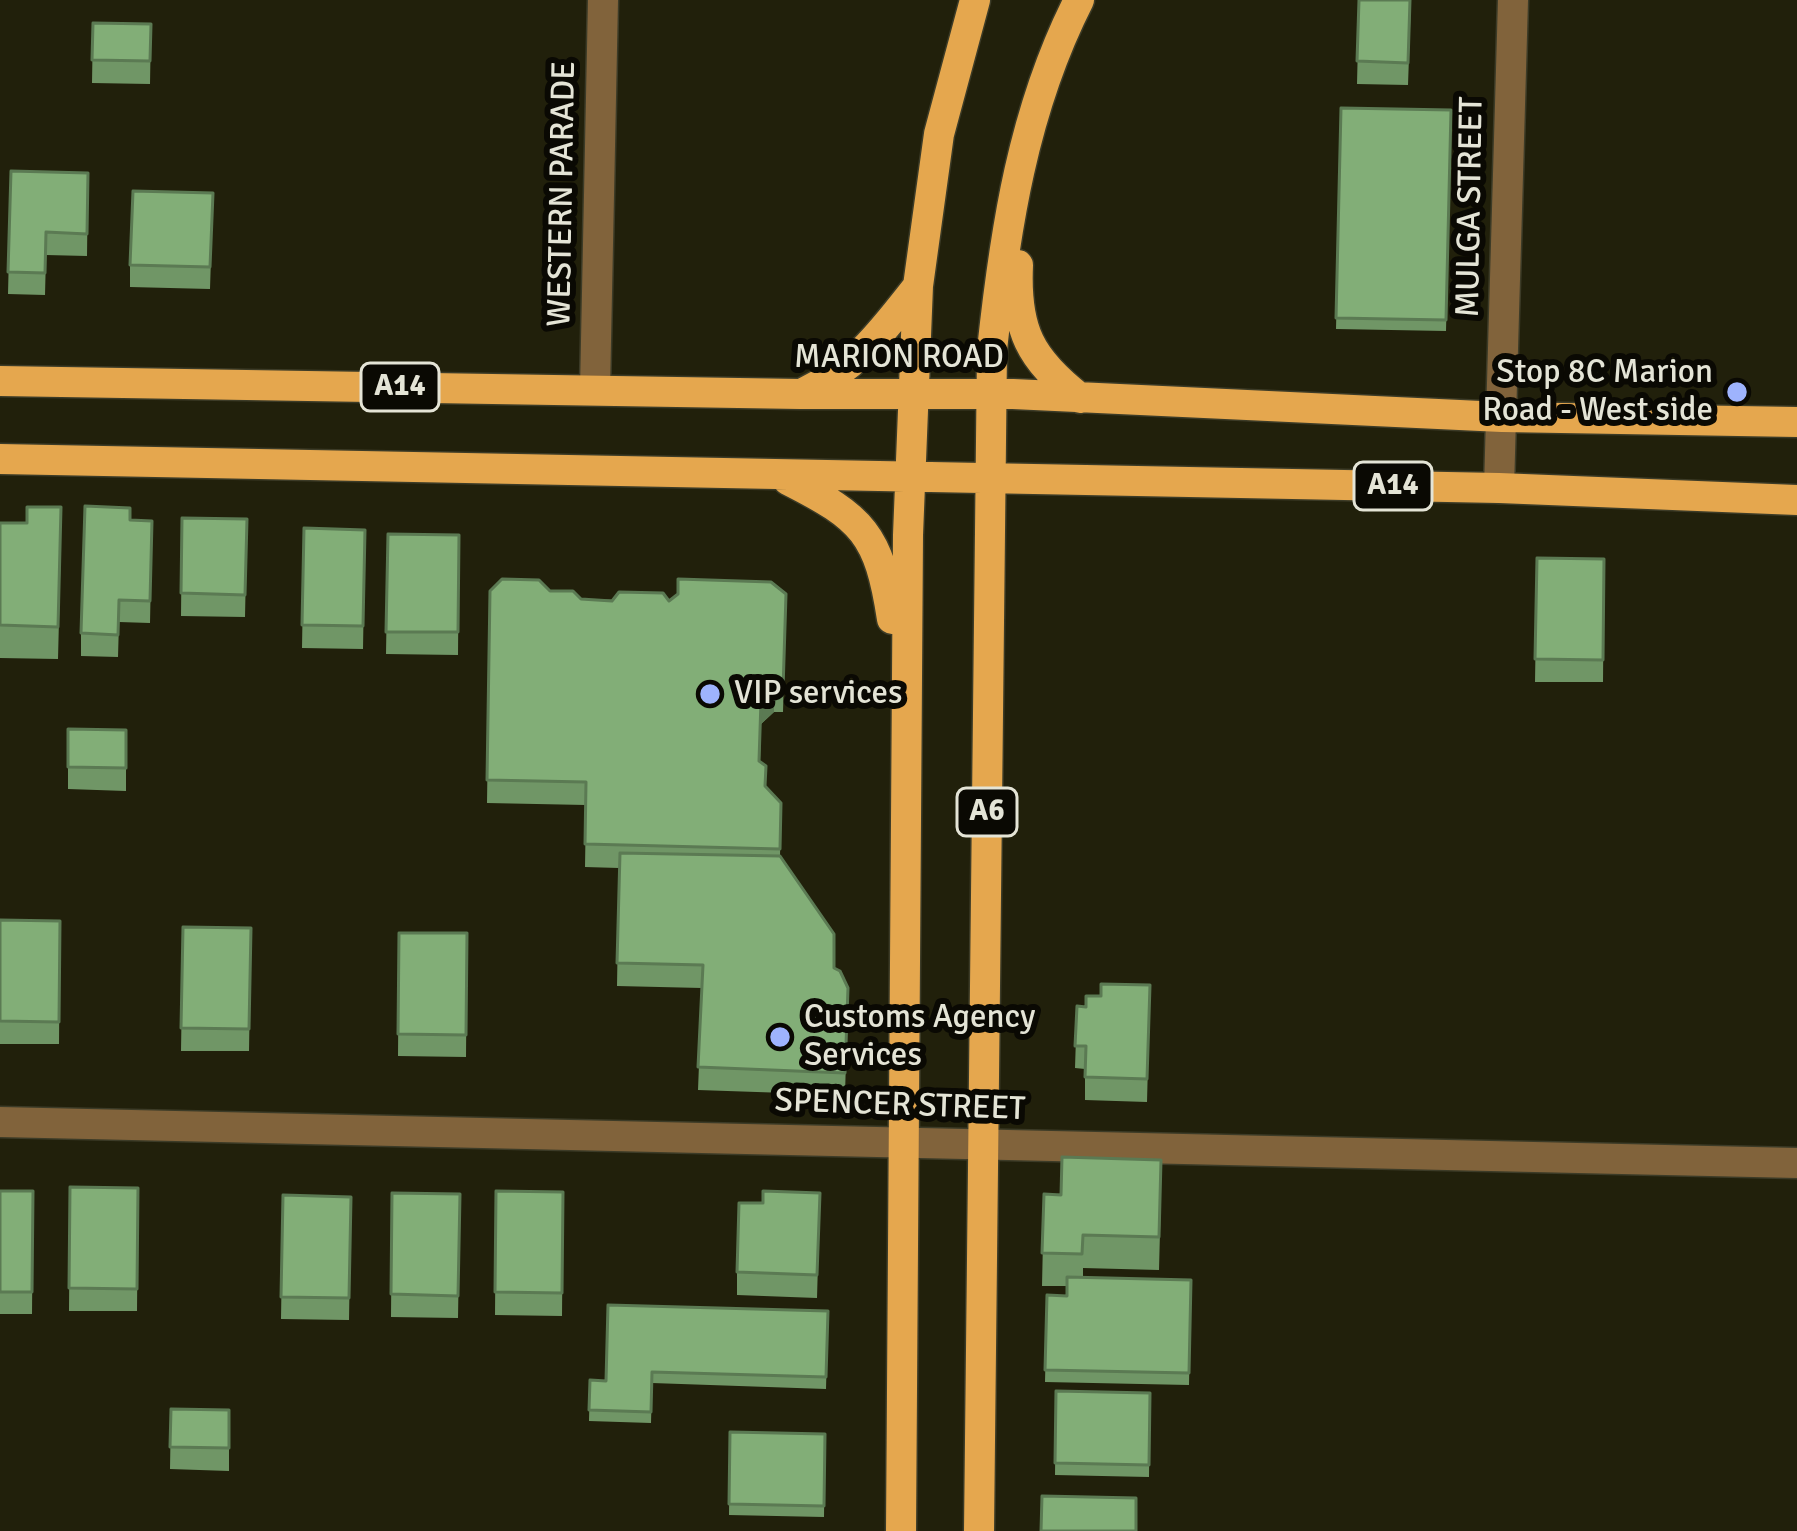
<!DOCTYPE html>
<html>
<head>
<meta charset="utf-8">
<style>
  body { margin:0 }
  canvas { display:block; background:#21200b }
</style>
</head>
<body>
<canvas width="1797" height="1531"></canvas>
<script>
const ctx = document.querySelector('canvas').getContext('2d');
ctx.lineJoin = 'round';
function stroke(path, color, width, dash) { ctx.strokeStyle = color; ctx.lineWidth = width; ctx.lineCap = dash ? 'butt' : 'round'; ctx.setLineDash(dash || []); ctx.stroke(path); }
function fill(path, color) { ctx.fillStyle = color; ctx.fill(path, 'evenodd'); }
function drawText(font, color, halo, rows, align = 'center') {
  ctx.font = font + ' Signika,sans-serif'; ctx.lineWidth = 12; ctx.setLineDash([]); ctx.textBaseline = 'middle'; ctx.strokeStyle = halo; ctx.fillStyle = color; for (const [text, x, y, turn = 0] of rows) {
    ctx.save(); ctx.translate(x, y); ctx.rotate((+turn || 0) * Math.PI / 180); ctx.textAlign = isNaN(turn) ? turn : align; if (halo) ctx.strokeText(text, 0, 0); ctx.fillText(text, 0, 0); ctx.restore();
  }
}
const minor = new Path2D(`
  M595,390L603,0
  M1499,488L1513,0
  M0,1122L1797,1163`);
const major = new Path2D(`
  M1018,265C1015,330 1030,359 1080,398
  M0,381L800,394H1013L1502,417L1797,422
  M805,392C856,368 884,329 918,286
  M0,459L1499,488L1797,500
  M788,480C863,518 879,534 892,619
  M901,1531L908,535L918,286L939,134L975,0
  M979,1531L992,350C1005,229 1023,110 1079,0`);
const wall = new Path2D(`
  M1359,0H1411L1408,85L1357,84Z
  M93,23L151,24L150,84L92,83Z
  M1341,108L1451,110L1446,331L1336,329Z
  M11,171L88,173L87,256L46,255L45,295L8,294Z
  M213,193L210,289L130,287V265Z
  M182,518L247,519L245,617L181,616Z
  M130,520L152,521L150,623L119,622L118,657L81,656V633Z
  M0,523H27L61,540L58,659L0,658Z
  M304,528L365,530L363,649L302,648Z
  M388,534L459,535L458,655L386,654Z
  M1537,558L1604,559L1603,682H1535Z
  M490,591H550L581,599L669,601L786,594L783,712H774L761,724L760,762L766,787L781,803L780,856L834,968L848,988L845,1095L698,1090L702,988L617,986L619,868L585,867L586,805L487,803Z
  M68,729L126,730V791L68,789Z
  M0,920L60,921L59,1044H0Z
  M183,927L251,928L249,1051H181Z
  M399,933H467L466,1057L398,1056Z
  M1150,985L1147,1102L1085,1100V1069L1075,1068L1077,1006L1086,1007L1101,996Z
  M70,1187L138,1188L137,1311H69Z
  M0,1191H33L32,1314H0Z
  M496,1191L563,1192L562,1316L495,1315Z
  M392,1193L460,1194L458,1318L391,1317Z
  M820,1193L817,1298L737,1295V1272L763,1203Z
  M1161,1193L1159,1270L1083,1268V1278L1191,1280L1189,1385L1045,1382L1047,1295L1067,1296V1286H1042L1044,1194Z
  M283,1195L351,1197L349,1320L281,1319Z
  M828,1311L826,1389L652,1383L651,1423L589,1421L590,1380L606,1381Z
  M1056,1391L1150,1393L1149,1477L1055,1475Z
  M171,1409L229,1410V1471L170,1469Z
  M730,1432L825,1434L824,1517L729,1515Z`);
const shadedWall = new Path2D(`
  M774,690V712L761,724L759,783L761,701Z`);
const building = new Path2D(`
  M1359,0H1410L1408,63L1357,61Z
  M93,23L151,24L150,61L92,60Z
  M1341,108L1451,110L1446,320L1336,318Z
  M11,171L88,173L87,234L46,232L45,273L8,272Z
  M133,191L213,193L210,267L130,265Z
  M85,506L130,508V520L152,521L150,601L119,600L118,635L81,633Z
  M27,507H61L58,627L0,625V523H27Z
  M182,518L247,519L245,595L181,593Z
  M304,528L365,530L363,626L302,625Z
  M388,534L459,535L458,632H386Z
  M1537,558L1604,559L1603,660L1535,659Z
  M502,579L539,580L550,591H573L581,599L612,601L619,592L663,593L669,601L678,594V579L771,582L786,594L783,690H774L761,701L759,761L766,766L765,786L781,803L780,849L585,844L586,782L487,780L490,591Z
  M68,729L126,730V768L68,767Z
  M620,853L780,856L834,934V968L840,971L848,988L845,1073L698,1067L703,965L617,963Z
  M0,920L60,921L59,1022L0,1021Z
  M183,927L251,928L249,1029L181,1028Z
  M399,933H467L466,1035L398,1034Z
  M1101,984L1150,985L1147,1079L1085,1077L1086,1046H1075L1077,1006L1086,1007V996H1101Z
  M1062,1157L1161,1160L1159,1237L1083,1235L1082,1254L1042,1253L1044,1194L1061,1195Z
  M70,1187L138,1188L137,1289L69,1288Z
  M0,1191H33L32,1292H0Z
  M496,1191L563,1192L562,1293L495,1292Z
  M763,1191L820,1193L817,1275L737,1272L739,1203H763Z
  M392,1193L460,1194L458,1296L391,1294Z
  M283,1195L351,1197L349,1298L281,1297Z
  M1067,1277L1191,1280L1189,1373L1045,1370L1047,1295L1067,1296Z
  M608,1305L828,1311L826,1377L652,1372L651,1412L589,1410L590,1380L606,1381Z
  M1056,1391L1150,1393L1149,1465L1055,1463Z
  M171,1409L229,1410V1448L170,1447Z
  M730,1432L825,1434L824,1506L729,1504Z
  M1042,1496L1136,1498V1531H1041Z`);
const markers = [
  [1737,392,12,"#9eb3fd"],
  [710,694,12,"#9eb3fd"],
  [780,1037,12,"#9eb3fd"]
];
const shields = [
  [400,387,78],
  [1393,486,78],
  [987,812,60]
];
const shieldNames = [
  ["A14",400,387],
  ["A14",1393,486],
  ["A6",987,812]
];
const streetNames = [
  ["WESTERN PARADE",563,194,-89],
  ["MULGA STREET",1471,207,-89],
  ["MARION ROAD",899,358],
  ["SPENCER STREET",900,1106,2]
];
const poiNames = [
  ["Stop 8C Marion",1713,373,"right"],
  ["Road - West side",1713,411,"right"],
  ["VIP services",734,694],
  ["Customs Agency",804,1018],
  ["Services",804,1056]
];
stroke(minor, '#3c3b27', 33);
stroke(major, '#3c3b27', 33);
stroke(minor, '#81633b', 30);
stroke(major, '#e5a74e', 30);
fill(wall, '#709666');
fill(shadedWall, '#5b7a53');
fill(building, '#82ae77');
stroke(building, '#5b7a53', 3);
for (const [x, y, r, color] of markers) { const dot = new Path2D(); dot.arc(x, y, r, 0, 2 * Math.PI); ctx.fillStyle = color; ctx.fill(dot); stroke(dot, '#0a0903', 4.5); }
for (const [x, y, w] of shields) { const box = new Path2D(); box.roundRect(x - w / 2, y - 24, w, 48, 9); ctx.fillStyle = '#0a0903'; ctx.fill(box); stroke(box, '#e4e4d6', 3); }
drawText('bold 30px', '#e4e4d6', null, shieldNames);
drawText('33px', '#e4e4d6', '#0a0903', streetNames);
drawText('33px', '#e4e4d6', '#0a0903', poiNames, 'left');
</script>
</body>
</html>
